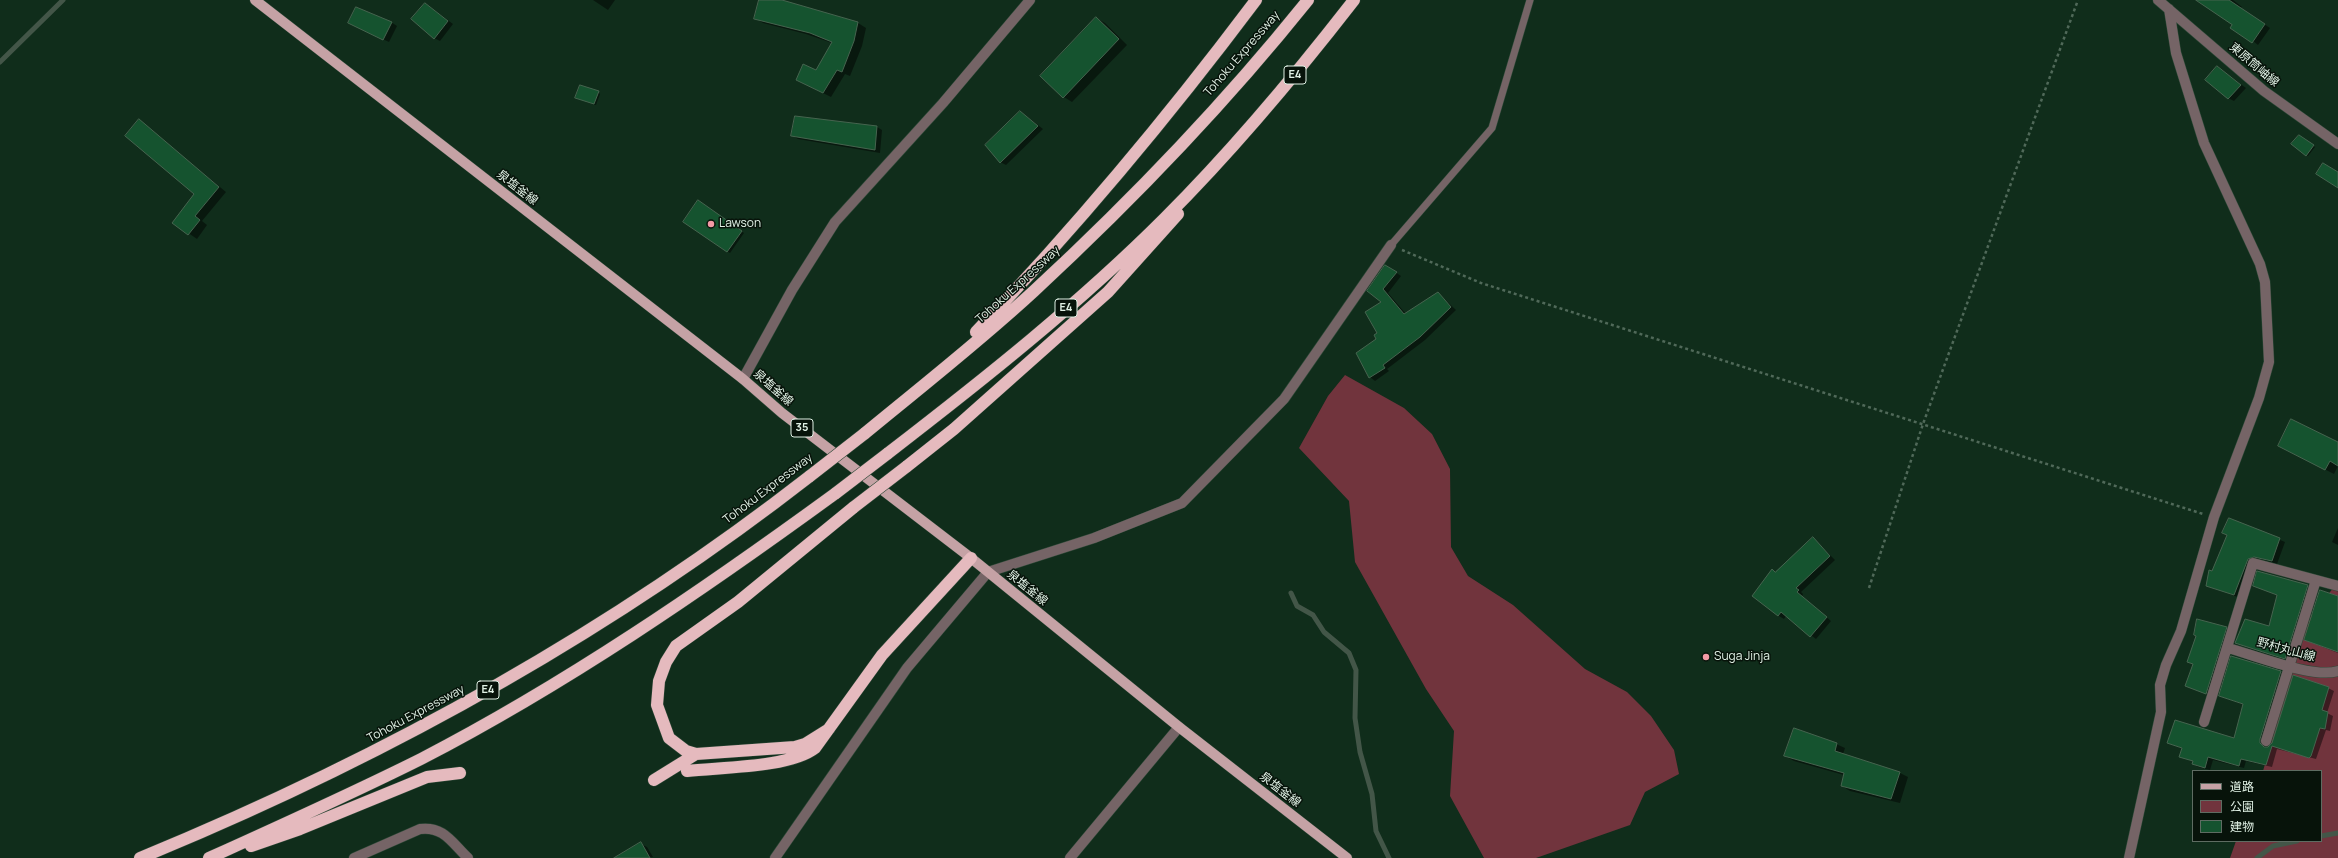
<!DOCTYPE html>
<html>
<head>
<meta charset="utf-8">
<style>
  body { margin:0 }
  #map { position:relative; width:2338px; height:858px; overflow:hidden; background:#102d1b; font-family:Manrope,"Noto Sans JP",sans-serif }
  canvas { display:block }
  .legend { position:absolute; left:2192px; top:770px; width:130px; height:72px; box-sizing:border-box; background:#07130a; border:1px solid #5e6c62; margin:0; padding:5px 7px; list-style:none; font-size:12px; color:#e0f1e5 }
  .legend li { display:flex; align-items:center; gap:8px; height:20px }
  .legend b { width:20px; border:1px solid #5e6c62 }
</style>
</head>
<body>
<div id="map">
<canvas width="2338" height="858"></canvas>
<ul class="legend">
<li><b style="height:5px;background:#c5a2a5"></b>道路</li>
<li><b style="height:11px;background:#71343d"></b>公園</li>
<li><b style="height:11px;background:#15532f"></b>建物</li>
</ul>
</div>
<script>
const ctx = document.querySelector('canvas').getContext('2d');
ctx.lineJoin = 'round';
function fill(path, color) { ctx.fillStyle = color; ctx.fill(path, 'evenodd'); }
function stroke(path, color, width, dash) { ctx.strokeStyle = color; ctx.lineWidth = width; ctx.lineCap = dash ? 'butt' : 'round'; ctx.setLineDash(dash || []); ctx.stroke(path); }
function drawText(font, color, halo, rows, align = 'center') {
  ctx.font = font + ' Manrope,"Noto Sans JP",sans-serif'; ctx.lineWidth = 3; ctx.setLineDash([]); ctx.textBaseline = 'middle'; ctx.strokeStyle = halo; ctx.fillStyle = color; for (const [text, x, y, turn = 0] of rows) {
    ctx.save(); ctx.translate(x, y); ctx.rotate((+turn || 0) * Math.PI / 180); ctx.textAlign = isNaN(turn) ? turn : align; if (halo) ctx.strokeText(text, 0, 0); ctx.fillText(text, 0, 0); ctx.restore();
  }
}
const green = new Path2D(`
  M1345,375L1404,408L1432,434L1450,469L1451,547L1468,576L1513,605L1585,669L1627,692L1651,716L1674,750L1679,774L1645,792L1630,825L1536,858H1484L1450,796L1454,731L1426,689L1355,562L1349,501L1299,448L1328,396Z
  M2338,582V858H2230L2236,841H2321V771H2263L2297,652L2311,616Z`);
const shadow = new Path2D(`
  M593,0H615L608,10Z
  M760,0H777L858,23L866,28L862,46L850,76L845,74L831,97L797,80L817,71L832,43L806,34L763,23L755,18Z
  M2209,0H2233L2242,7L2240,8L2270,28L2258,45L2233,25Z
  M426,4L453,24L440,41L434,38Z
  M1096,18L1105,23L1127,45L1072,102L1064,97L1041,76Z
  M391,22L397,26L389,42L355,26Z
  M2217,67L2246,88L2234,101L2228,98Z
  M598,92L600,94L596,105L579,99Z
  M1021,112L1043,129L1006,165L1000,162Z
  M796,117L877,127L882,130L880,153L798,139L793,136Z
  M139,121L226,192L202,221L207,225L197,239L174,223L196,194Z
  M2299,136L2315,147L2308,156L2306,155Z
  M701,203L744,233L730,253L727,251Z
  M1391,269L1401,276L1388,293L1406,314L1438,293L1456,310L1425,340L1387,369L1389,371L1375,381L1370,377L1383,302L1368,291Z
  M2338,443V466L2334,474L2287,450Z
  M2230,519L2285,542L2277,564L2260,559L2254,561L2240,598L2207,585L2228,535Z
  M2338,528V545L2332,542Z
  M1813,538L1835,560L1801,592L1803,594L1802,596L1831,621L1816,639L1786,616L1784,619L1779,616L1753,596Z
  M2254,585L2307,586L2313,589L2290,661L2236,643L2270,627L2278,596Z
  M2338,597V653L2305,640Z
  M2226,628L2232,631L2212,696L2187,686L2194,665L2188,662Z
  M2281,672L2286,675L2265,747L2268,748L2328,688L2334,691L2327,713L2333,716L2330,731L2326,730L2316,759L2277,749L2272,767L2246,761L2244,768L2213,760L2210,770L2198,767L2193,764L2194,762L2180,756L2183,749L2169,742L2234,740L2244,705L2220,696Z
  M1836,744L1845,748L1843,754L1900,773L1908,777L1900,803L1850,791L1842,786L1844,775L1794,761L1785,756Z
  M641,844L647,847L653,857L616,858Z`);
const stream = new Path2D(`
  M0,62L63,0
  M1291,593L1297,606L1313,615L1324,632L1349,653L1356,670L1355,718L1360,752L1372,794L1376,831L1389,858
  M2321,836L2338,833
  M2257,858L2273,846L2297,841`);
const building = new Path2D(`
  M759,0H782L858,22L854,41L842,72L837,70L823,93L796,80L803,64L816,70L832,42L810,33L754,19Z
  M2196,0H2229L2265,24L2252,43L2230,28L2232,25Z
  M425,3L448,21L434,39L411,19Z
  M356,7L392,22L383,40L348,23Z
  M1096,17L1119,39L1063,98L1040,76Z
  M2217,66L2241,85L2228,99L2205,80Z
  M580,85L599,91L594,104L575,98Z
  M1020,111L1038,126L1000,163L985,145Z
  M795,116L877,126L875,150L791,136Z
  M139,119L219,187L195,216L200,220L188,235L172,223L194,194L125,136Z
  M2299,135L2314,145L2306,156L2291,144Z
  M2323,163L2338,172V188L2316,174Z
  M698,200L742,231L727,252L683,222Z
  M1385,265L1397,272L1383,289L1404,314L1438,292L1451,307L1420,337L1383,365L1385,368L1369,378L1356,353L1376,339L1374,335L1377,333L1365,312L1381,302L1367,291Z
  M2291,419L2338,442V466L2330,461L2325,470L2278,446Z
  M2229,518L2280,538L2272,561L2254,557L2248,559L2234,595L2206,586L2209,570L2212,571L2227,535L2222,533Z
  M1813,537L1830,556L1796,588L1799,590L1797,592L1827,617L1810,637L1781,612L1778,616L1752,596L1772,569L1775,572Z
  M2257,571L2308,585L2285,659L2235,643L2245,619L2269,626L2277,595L2253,586Z
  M2320,590L2338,596V652L2304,640Z
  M2197,619L2227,627L2206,694L2185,686L2193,664L2187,662L2196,636L2194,635Z
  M2231,656L2281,671L2260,739V743L2264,747H2268L2272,743L2293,675L2329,687L2322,710L2328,712L2325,729L2320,728L2311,756L2309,758L2272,746L2266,765L2241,759L2239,766L2208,757L2205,768L2192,764L2193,761L2179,757L2182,748L2167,743L2175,720L2234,738L2243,704L2219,696Z
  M1794,728L1837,743L1835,751L1900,772L1891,799L1841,786L1844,773L1784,756Z
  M641,842L650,858H614Z`);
const path = new Path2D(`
  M1402,250L1481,283L2203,514
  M1869,588L1923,424L2078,0`);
const service = new Path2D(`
  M1391,245L1492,128L1530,0`);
const minor = new Path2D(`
  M2158,0L2264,91L2338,144
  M2228,648C2254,655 2314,679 2338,671
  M2204,722L2253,563L2338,586
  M2266,741L2316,580
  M354,858L420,829C444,826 452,843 468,858
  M775,858L907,668L988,572L1094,538L1182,503L1284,399L1391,245
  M1070,858L1179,727
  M2129,858L2161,712L2160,685L2166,665L2181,631L2214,517L2259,398L2269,362L2265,282L2260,264L2204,143L2176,53L2169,9`);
const tertiary = new Path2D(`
  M743,379L792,290L835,222L943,103L1030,0`);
const primary = new Path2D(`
  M255,0L743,379L782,413L971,558L1179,727L1347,858`);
const motorway = new Path2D(`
  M976,332C1076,227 1169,116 1256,0
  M864,434C921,387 980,341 1034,291C1129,203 1227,101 1308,0
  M887,454C983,380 1079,304 1165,218C1233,150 1295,76 1354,0
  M906,467L954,429L1108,292L1178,214
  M829,729L805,744L795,747L696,754L686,751L669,738L657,705L659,681L666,662L676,646L738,602L854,507
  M687,771C721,767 789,768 815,748L882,655L971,558
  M654,780L696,754
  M251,846L300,829L427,777L460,773
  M140,858C379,760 606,635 810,476
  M209,858C280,826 351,794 421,759C566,684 703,590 836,493`);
const motorwayBridge = new Path2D(`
  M810,476L864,434
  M836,493L887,454
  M854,507L906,467`);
const markers = [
  [711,224,4,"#f49aa5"],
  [1706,657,4,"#f49aa5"]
];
const shields = [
  [1295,75,22],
  [1066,308,22],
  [802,428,22],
  [488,690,22]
];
const shieldNames = [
  ["E4",1295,75],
  ["E4",1066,308],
  ["35",802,428],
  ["E4",488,690]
];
const streetNames = [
  ["Tohoku Expressway",1242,54,-49],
  ["東原筒岫線",2254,65,40],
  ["泉塩釜線",517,188,38],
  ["Tohoku Expressway",1018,285,-42],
  ["泉塩釜線",773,388,41],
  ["Tohoku Expressway",768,489,-37],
  ["泉塩釜線",1027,588,39],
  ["野村丸山線",2286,650,15],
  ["Tohoku Expressway",416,714,-28],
  ["泉塩釜線",1280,790,38]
];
const poiNames = [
  ["Lawson",719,224],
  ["Suga Jinja",1714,657]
];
fill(green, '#71343d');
fill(shadow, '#0007');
stroke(stream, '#435648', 5);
fill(building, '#15532f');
stroke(building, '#46644f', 1);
stroke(service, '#2d4837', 8);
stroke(minor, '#2d4837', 11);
stroke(tertiary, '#2d4837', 11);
stroke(primary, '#2d4837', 11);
stroke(motorway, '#2d4837', 13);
stroke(path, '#506959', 2.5, [3, 3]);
stroke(service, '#756466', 7);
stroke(minor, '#756466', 10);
stroke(tertiary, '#756466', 10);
stroke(primary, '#c5a2a5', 10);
stroke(motorway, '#e5babe', 12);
stroke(motorwayBridge, '#2d4837', 13, []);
stroke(motorwayBridge, '#e5babe', 12);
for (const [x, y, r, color] of markers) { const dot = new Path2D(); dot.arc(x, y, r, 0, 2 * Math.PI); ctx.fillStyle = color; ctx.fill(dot); stroke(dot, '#07130a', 1.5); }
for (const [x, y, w] of shields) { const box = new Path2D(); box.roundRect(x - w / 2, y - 9, w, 18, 3); ctx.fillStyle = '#07130a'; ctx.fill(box); stroke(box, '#e0f1e5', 1); }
drawText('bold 11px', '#e0f1e5', null, shieldNames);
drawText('12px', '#e0f1e5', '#07130a', streetNames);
drawText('12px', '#e0f1e5', '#07130a', poiNames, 'left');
</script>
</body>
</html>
